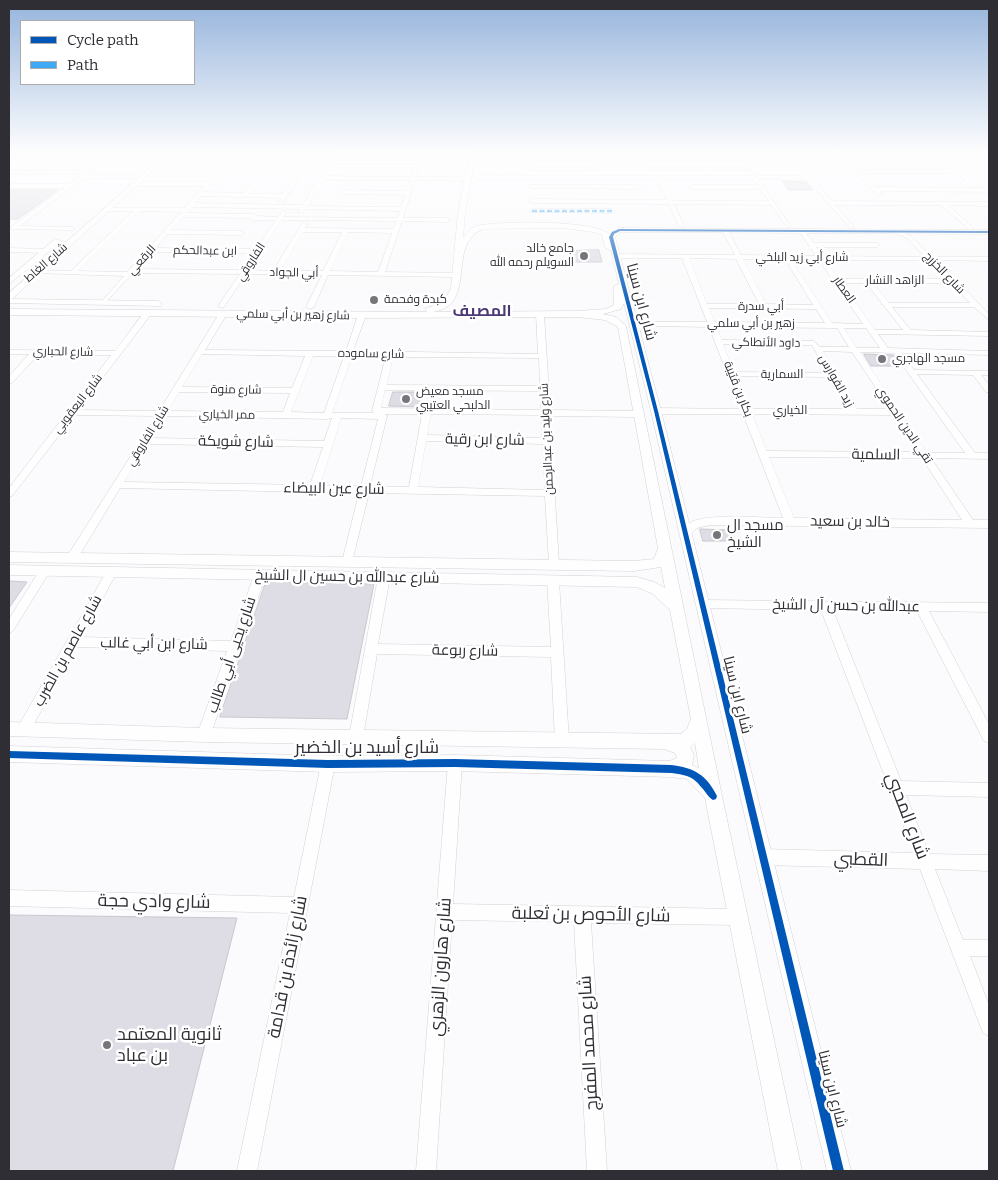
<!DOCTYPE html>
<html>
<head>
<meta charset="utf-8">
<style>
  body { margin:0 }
  #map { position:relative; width:998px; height:1180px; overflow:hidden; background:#fbfafc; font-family:Bitter,serif }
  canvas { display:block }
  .frame { position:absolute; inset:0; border:10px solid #2f2e35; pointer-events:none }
  .legend { position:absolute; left:20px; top:20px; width:175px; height:65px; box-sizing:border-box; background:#fff; border:1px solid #acabae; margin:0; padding:6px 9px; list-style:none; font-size:15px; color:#2f2e35 }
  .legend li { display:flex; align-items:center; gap:10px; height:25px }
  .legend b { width:25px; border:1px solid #acabae }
</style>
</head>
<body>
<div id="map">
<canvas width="998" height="1180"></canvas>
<div class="frame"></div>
<ul class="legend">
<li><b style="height:6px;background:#0057b8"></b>Cycle path</li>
<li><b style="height:6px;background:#3fa9f5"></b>Path</li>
</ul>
</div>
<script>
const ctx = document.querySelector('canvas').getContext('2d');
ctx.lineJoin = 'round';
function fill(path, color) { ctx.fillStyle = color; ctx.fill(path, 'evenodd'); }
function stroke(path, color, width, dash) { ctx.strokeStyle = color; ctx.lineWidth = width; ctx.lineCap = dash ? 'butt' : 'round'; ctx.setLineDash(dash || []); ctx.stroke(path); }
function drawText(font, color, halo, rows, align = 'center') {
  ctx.font = font + ' Bitter,Cairo,serif'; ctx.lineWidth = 5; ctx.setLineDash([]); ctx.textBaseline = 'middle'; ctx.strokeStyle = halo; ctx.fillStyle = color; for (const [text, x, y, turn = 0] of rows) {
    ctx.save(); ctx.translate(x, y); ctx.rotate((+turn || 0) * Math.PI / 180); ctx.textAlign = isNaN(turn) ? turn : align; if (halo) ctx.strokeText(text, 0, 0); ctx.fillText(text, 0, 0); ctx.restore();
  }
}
const building = new Path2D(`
  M783,181L806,182L813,190H789Z
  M9,190H58L18,219H9Z
  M599,250L602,262H568L567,251Z
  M864,354L893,355L901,366H871Z
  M393,392H421L419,407L389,406Z
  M700,529L730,530L734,541H703Z
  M9,581L27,582L9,608Z
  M266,582L374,584L347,719L220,717Z
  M9,915L237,918L173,1171H9Z`);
const minor = new Path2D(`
  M69,150H74L55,163L53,162L57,158L9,157V155L61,156Z
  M114,150H119L87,175H133L135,178L83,179L20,226L72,227L75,229L74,230L11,229V227L64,188H9V184H68L83,174H9V171L87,170Z
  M197,150H202L189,163H225L237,150H241L230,164H329L338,150H475L473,151H425L416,177H469L472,179L469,181L415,180L403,218H447L450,220L447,222L402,221L385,272L457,273L460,275L457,277L328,275L314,307L310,309L306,307L322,275L246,274L224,307L222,308L218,306L240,274L133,273L104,304L101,302L124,276L34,273L33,272L36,270L71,271L133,211H109L107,208H184L205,186H137L134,184L137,182H207L223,165H148L146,164L184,163ZM342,151H420L416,165L334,164ZM227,166L265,167L244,193L204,192ZM270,167H304L283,194H250ZM309,167H327L302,205L195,203L201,196L281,198L278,201L283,202ZM332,167H415L411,177L326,176ZM324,180H410L406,191L342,190L339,192L342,194L405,195L401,207L308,206ZM192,207L300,209L298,212L301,214L306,209L400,211L397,218L283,217L286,213L283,211L278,217L257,216L254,214L186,213ZM139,211L181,212L127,272L78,271ZM183,217L249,218L252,220H276L256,249L155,248L168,234L241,235L244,233L241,231L171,230ZM281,220L396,221L393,229L305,228L308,223L303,222L273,271L249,270ZM303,232H342L323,271H280ZM348,232L392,233L378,272L330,271ZM152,252L254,253L242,270L137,269Z
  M783,150H787L832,201L989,202V206L948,205L972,227V229L970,230L941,205H835L854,227L851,229L808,180L758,179L791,227H787L771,205L674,204L684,225L681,227L678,225L669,204L532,203L529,201L532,199L667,200L657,179H477L474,177L477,175L751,176L749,174L752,172L756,176H805ZM663,179H753L758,185H692L689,187L692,189H760L769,201H673Z
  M833,150H838L844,157H953L945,150H950L959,157H989V159H963L989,179V183L957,159H847L858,170H946L943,167L945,166L965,180L960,181L950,173H861L876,187L989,188V192L880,191L883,194L878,195Z
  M530,154L740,156L742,157L740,158L528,156Z
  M531,168H597L599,169L597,170H529Z
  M648,168H749L751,169L749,170H646Z
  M532,185H638L641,187L638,189L530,188Z
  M532,209H612L615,211L612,213L530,212Z
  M725,228L728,230L741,255L816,256L799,231L802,229L814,243H877L880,245L877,247H816L822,256L925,257L907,238L894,233L893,232L896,230L911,236L932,257H989V261L936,260L989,314V320L974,307H892L911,330L989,332V336L878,334L888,348L989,351V355L902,353L914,370L989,371V375H981L989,385V392H986L973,375L917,374L975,453H989V459L931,458L973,520H989V528L710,525L697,528L689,536H681L680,533C683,529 687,524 691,522C712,513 760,518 783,518L743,414H656L652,411L656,408L741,409L709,327L650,326L642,328L639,333L632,331L637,324L650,322H707L682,258H615L612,256L615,254L735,255L722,230ZM689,258L736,259L759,304H707ZM743,259H785L813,305L766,304ZM791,259L819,260L863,324L832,323ZM825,260H929L947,279H839ZM842,283H866L903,330H875ZM873,283H951L970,303H889ZM709,308L816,309L825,323L715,322ZM716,327L837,328L849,347H820L814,341L722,340ZM844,328H866L880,348H857ZM723,344L812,345L827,373L734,372ZM823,351L852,352L890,409H857ZM860,352L894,353L965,453H927ZM736,376L830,377L848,409H749ZM752,414L893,415L918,452L767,451ZM769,457L922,458L962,520L794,518Z
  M9,248L47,249L50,251L47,253L9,252Z
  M145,311L152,313L78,410L159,411L219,314L223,312L227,314L205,350L346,351L358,315L362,313L366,315L353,351L538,354L536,314L540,312L544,314L550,410L638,411L642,414L638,417L550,416L559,564L554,568L549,564L545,496L369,493L352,562L347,566L342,562L359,493L120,488L76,561H68L67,558L68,555L156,416L75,415L12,496L9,497V488L111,355H38L12,383H9V376L29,354H9V350L115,351ZM202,354L305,356L292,388L182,387ZM313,356H344L324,413L291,412ZM352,356H386L372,411L374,413H332ZM393,357L539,358L540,386L387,385ZM385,390L540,391L541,410L381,408ZM179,392L290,393L283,412L168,411ZM385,414H422L409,487L370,486L387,416ZM431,414L541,415L542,438L427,435ZM164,416L327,419L332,418L324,441L151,438ZM341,418L378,419L361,486H320ZM426,441L543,444L545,490L418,487ZM147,444L323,447L310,485L124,482Z
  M45,567L50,571L13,631L9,633V619L41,568Z
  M112,568L117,572L82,637L231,641L254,575L260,571L264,572L266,575L209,739L204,741L199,739L197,735L227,651L76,647L29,733L24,735L19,733L17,729L19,725L108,569Z
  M384,573L390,577L378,644L551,647L547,581L549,578H557L559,581L569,741L567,745L562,747L557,745L555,741L551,657L377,654L363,737L361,741L356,743L351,741L349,737L378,577Z
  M702,600L989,603V612L929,611L989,724V743L984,741L917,611L833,610L901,781L989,783V797L906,795L929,854L989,855V871L935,869L963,940H989V956H970L989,1005V1036L983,1033L920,869L763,865L758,862L755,857L758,852L763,849L914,853L821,610L702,608L698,607L696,604L698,601Z
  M455,756L460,758L462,763L453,904L738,909L744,911L746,917L744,923L738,925L591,923L607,1171H587L574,922L452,920L436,1171H416L448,763L450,758Z
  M328,757L333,759L335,764L257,1171H237L290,913L9,906V890L294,897L321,764L323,759Z`);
const tertiary = new Path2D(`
  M170,150H176L12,299L158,301L162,304L161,306L9,303V293Z
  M470,150H476L475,159L465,213L463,238C467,231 474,226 482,225C504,221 593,220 609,234L619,228L989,230V234L620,232L615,237L661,411L851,1171H827L651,411L624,303L621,309L603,314L616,317L626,326L722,796L802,1171H778L705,798L687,779L671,777L455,771L328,772L9,762V746L328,756L455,755L669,761L677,758L675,753L664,749L204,742L9,736V722L204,728L681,734L687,729L691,719L670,610L653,594L637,587L9,575V565L637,577L654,582L665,588L661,567L634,571L9,562V552L634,561L654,559L658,548L618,327L605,320L577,317L362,318L9,315V309L427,312L425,310L426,308L442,304L451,288L458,213ZM564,228L593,232L602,235L605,248L611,250L619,284L614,286V305L606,309L577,311L433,312C479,305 445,244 483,229ZM695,743L699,768L692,765L694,755L690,747Z
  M55,239L62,241L9,284V278Z`);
const quiet = new Path2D(`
  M532,211H612`);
const cycleway = new Path2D(`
  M619,229L989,231V233L620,231L614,234L613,237L658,411L844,1171H833L654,411L609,237L612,232Z
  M9,751L328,760L455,759L671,765C694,768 706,774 717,796L716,799L713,800C708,797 706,792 702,788C693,776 686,775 671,773L455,767L328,768L9,758Z`);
const markers = [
  [584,256,5,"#76757b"],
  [374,300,5,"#76757b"],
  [882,359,5,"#76757b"],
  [406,399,5,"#76757b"],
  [717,535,5,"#76757b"],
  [107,1045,5,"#76757b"]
];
const farPoinames = [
  ["جامع خالد",574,249,"right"],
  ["السويلم رحمه الله",574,263,"right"],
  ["كبدة وفحمة",384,300],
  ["مسجد الهاجري",892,359],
  ["مسجد معيض",416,392],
  ["الدلبحي العتيبي",416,406]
];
const farStreetnames = [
  ["ابن عبدالحكم",205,251,1],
  ["شارع أبي زيد البلخي",802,258],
  ["الرقعي",142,260,-48],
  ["الفاروقي",251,262,-57],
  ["شارع الغاط",46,263,-41],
  ["أبي الجواد",294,273,1],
  ["شارع الخزرج",944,273,46],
  ["الزاهد النشار",895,281],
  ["العطار",844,290,55],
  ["أبي سدرة",761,307],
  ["شارع زهير بن أبي سلمي",293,315,1],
  ["زهير بن أبي سلمي",751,324],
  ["داود الأنطاكي",766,343,1],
  ["شارع الحباري",63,352,1],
  ["شارع ساموده",371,354,1],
  ["السمارية",782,375],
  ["زيد الفوارس",836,381,60],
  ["بكار بن قتيبة",738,389,68],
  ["شارع منوة",236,390,1],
  ["شارع اليعقوبي",78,404,-52],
  ["الخياري",790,411],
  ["ممر الخياري",227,415,1],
  ["تقي الدين الحموي",904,425,56],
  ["شارع الفاروقي",148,436,-58],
  ["شارع وليد بن عبدالرحمن",547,439,-93]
];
const streetNames = [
  ["شارع ابن سينا",641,302,75],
  ["شارع ابن رقية",485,440,1],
  ["شارع شويكة",236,442,1],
  ["السلمية",876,455,1],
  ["شارع عين البيضاء",334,489,1],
  ["خالد بن سعيد",850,522,1],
  ["شارع عبدالله بن حسين ال الشيخ",347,577,1],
  ["عبدالله بن حسن آل الشيخ",846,606,1],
  ["شارع ابن أبي غالب",154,644,1],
  ["شارع عاصم بن الضرب",68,651,-61],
  ["شارع ربوعة",465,651,1],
  ["شارع يحيى أبي طالب",232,655,-71],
  ["شارع ابن سينا",737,695,76],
  ["شارع ابن سينا",832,1089,76]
];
const poiNames = [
  ["مسجد ال",727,526],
  ["الشيخ",727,543]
];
const farDistrictnames = [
  ["المصيف",482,312]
];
const nearStreetnames = [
  ["شارع أسيد بن الخضير",367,748],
  ["شارع المحبي",907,816,69],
  ["القطبي",861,860,2],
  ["شارع وادي حجة",154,902,1],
  ["شارع الأحوص بن ثعلبة",591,915,1],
  ["شارع زائدة بن قدامة",288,967,-79],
  ["شارع هارون الزهري",441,967,-86],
  ["شارع محمد المفرج",589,1043,-93]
];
const nearPoinames = [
  ["ثانوية المعتمد",117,1035],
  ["بن عباد",117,1056]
];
fill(building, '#dedce4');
stroke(building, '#cac8cd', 1);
stroke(minor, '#d2d1d4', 1);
stroke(tertiary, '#d2d1d4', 1);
fill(minor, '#fefeff');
fill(tertiary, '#fefeff');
stroke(quiet, '#3fa9f5', 2.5, [5, 2.5]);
fill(cycleway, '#0057b8');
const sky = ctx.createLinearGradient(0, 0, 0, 315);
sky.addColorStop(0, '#95b4dc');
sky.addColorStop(0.48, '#fdfdfe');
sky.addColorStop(1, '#fdfdfe00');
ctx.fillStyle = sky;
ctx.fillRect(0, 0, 998, 315);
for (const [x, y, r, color] of markers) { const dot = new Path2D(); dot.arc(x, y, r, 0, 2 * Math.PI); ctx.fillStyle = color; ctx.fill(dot); stroke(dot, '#fff', 2); }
drawText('12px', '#2f2e35', '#fff', farPoinames, 'left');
drawText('12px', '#2f2e35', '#fff', farStreetnames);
drawText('15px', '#2f2e35', '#fff', streetNames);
drawText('15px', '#2f2e35', '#fff', poiNames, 'left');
drawText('bold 16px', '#4b3875', '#fff', farDistrictnames);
drawText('18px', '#2f2e35', '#fff', nearStreetnames);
drawText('18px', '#2f2e35', '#fff', nearPoinames, 'left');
</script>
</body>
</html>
